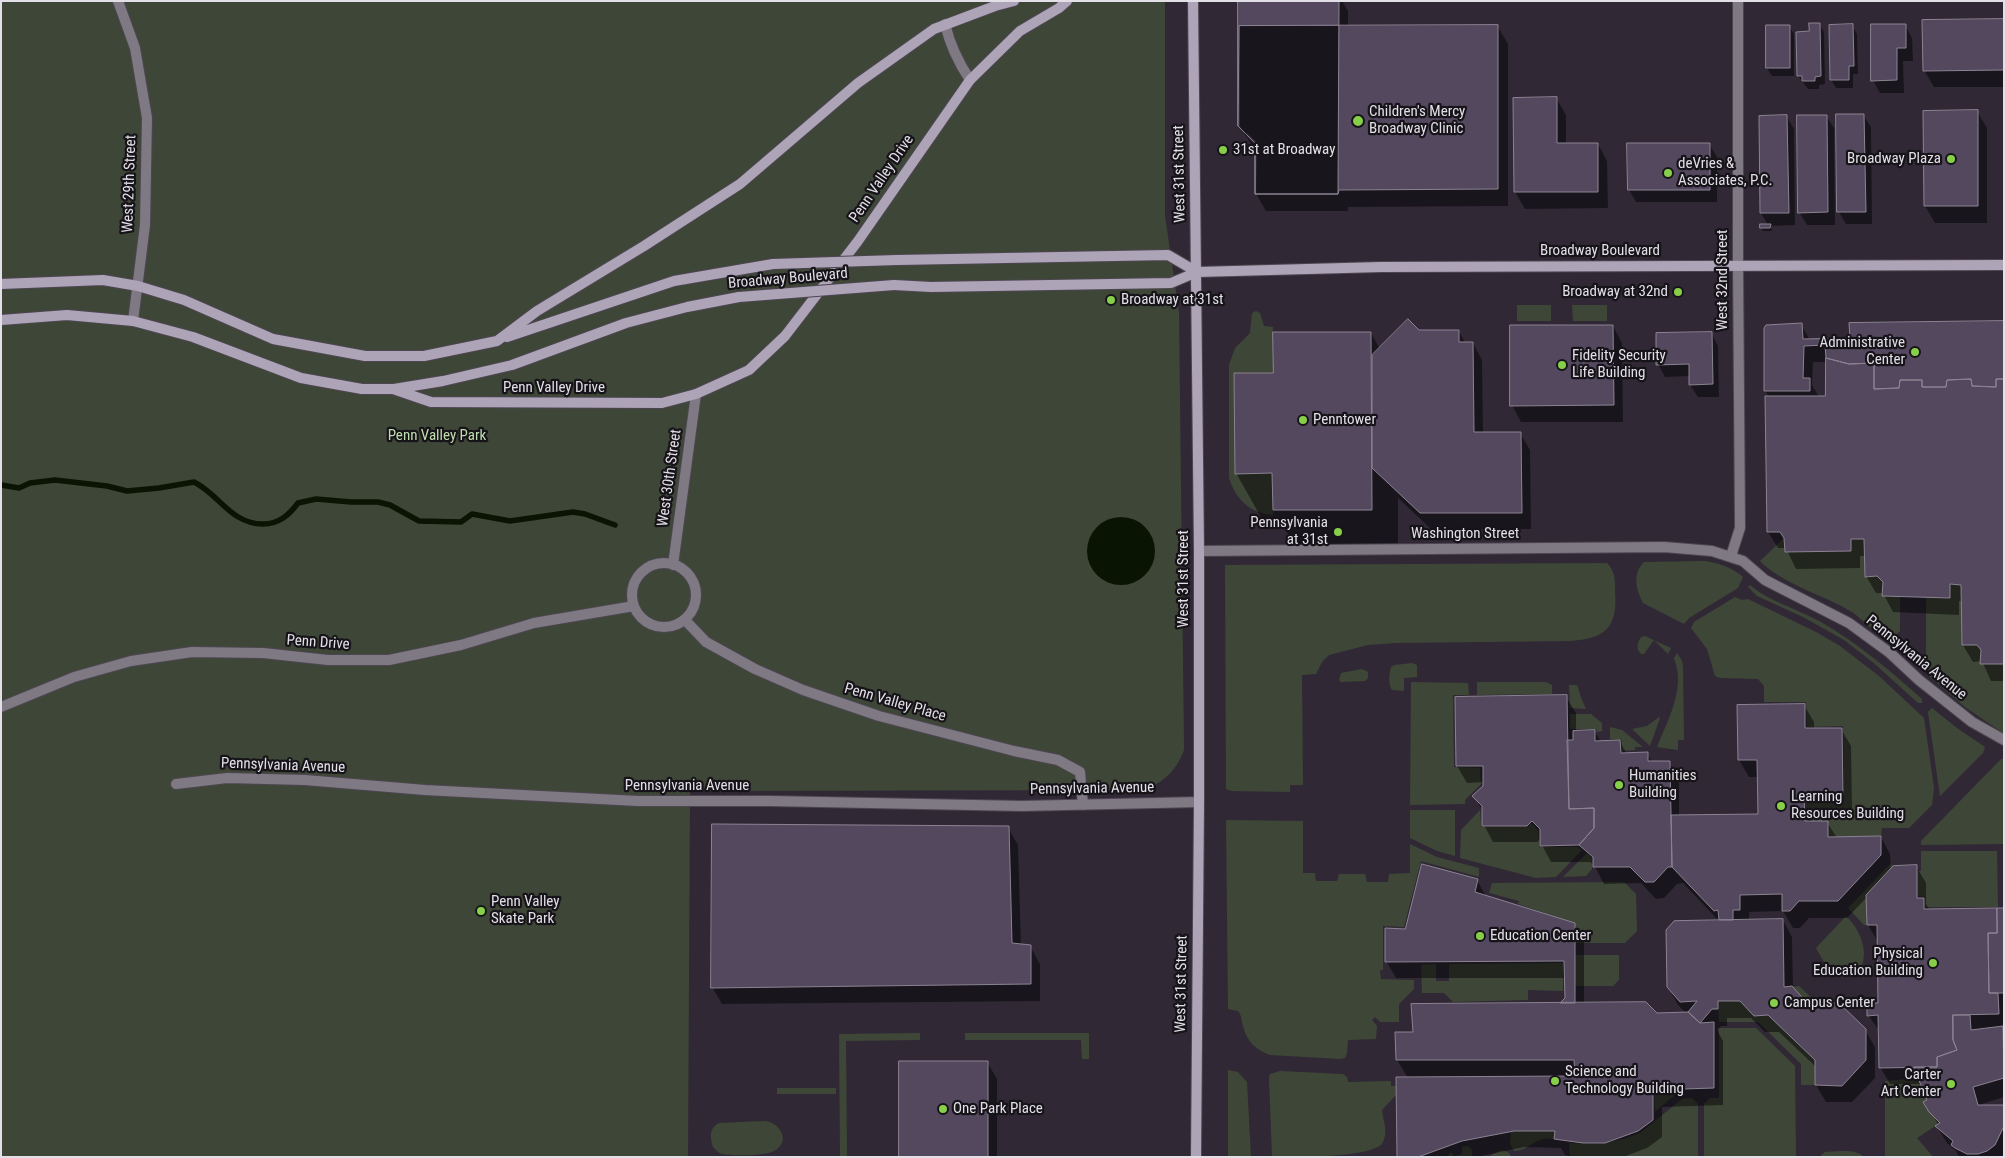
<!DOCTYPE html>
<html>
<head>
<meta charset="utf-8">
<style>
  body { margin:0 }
  #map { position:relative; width:2005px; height:1158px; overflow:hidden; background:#302935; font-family:"Roboto Condensed",sans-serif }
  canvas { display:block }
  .frame { position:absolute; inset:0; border:2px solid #e3dfe7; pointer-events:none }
</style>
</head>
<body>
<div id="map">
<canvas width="2005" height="1158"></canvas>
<div class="frame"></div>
</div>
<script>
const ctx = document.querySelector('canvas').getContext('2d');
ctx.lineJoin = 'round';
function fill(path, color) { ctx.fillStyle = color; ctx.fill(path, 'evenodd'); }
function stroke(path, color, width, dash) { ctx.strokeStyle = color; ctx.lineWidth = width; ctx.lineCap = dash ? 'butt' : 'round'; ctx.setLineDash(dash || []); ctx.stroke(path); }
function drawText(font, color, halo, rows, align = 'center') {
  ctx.font = font + ' "Roboto Condensed",sans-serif'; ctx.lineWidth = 4.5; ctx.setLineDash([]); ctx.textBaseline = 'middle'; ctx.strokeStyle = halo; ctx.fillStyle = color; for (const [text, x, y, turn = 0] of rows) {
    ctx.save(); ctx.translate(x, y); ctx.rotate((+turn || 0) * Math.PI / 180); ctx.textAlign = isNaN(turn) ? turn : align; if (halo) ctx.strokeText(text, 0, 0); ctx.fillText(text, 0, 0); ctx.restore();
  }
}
const green = new Path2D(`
  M1,1H1165V216L1179,312L1184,750C1176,771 1164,782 1144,790L690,791L688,1157H1Z
  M1517,305H1551V321H1517Z
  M1572,305H1607V321H1573Z
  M1256,311L1260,313L1264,326L1273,327V373H1234L1235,473H1272L1273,515C1250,513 1236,500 1229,478V365L1235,348L1250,333L1252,313Z
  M1784,538L1785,552L1851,551V539H1864L1865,576H1877L1883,582L1882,596H1900V631C1896,635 1892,638 1886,637C1876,635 1861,618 1852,612C1824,595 1782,584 1760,561Z
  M1704,561C1719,563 1731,567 1743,577L1738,588L1689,618L1684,624L1643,603C1636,589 1632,574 1644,562Z
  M1607,563C1615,571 1615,580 1615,591C1618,628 1605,639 1569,641L1396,643L1368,645L1329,655L1322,662L1316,674L1302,675L1303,785H1290V792L1231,791L1226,789L1225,565Z
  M1950,584L1961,585L1962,645H1977L1981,650L1980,664H2004L2003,733L1965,707L1930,677L1926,664V597L1949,598Z
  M1750,585C1770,602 1798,609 1821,622C1858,643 1890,671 1922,699V703H1918L1875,664L1844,640L1803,617L1757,596L1748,587Z
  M1735,597L1742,600L1748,599L1816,632L1840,646L1879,676L1924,718L1934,788L1932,805L1909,828H1882L1881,836L1828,837V821H1805V798H1844L1843,726L1807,727L1806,702H1764V686L1758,679L1720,678L1715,676L1707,649L1691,628L1694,622Z
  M1645,636L1671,648L1668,654L1654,640L1644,654H1641C1636,649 1637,643 1641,637Z
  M1677,653L1682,661L1683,667L1684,740H1678V750L1657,747C1668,719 1686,689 1674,658Z
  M1412,663L1417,665V677L1404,678V691L1392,690C1388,685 1389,673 1391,667L1395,665Z
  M1362,669L1368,672V678L1365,681L1341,682L1339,680L1341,673Z
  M1411,682L1468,683L1469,695H1453L1454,767L1480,768L1481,784L1465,800V804L1410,805Z
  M1477,682H1546L1552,685V694L1477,695Z
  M1569,685H1577L1582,700L1586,709L1570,708Z
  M1932,708L1957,728L1985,747L1983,753L1940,796L1928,712Z
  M1570,714H1591L1602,723V731L1597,732L1596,729H1570Z
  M1659,717L1660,718L1650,746L1632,729L1647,726Z
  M1610,727L1622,730L1643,747H1635V750L1622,751V740L1610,739Z
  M2001,759H2004V844L1921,845V841Z
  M1410,810H1455V856L1437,851L1410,838Z
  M1480,810L1481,827H1528L1531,823L1538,830L1539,847H1578L1582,850L1556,877L1536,878L1460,858L1461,830Z
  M1226,820L1303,821V873H1315L1316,881H1337L1339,874H1365L1367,882H1388L1389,874L1410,873V844L1437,857L1479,868V877L1421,861L1404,927L1383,926V970H1380L1381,979L1414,980V989L1399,1004V1022H1380L1375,1017L1372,1020L1377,1026L1376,1039L1348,1040L1347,1053L1345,1058L1340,1059L1270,1055C1256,1050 1247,1042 1243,1026C1241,1020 1242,1016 1238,1011L1228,1009Z
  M1921,851H1997L1998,907H1925V897L1917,896V871H1921Z
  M1587,853L1592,858V869L1586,876L1563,877Z
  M1890,864L1893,866L1866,895L1867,925H1864L1848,908Z
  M1624,882L1636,894L1637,931L1625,943H1576L1575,923L1518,904L1519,901L1489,893L1492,883Z
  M1846,916C1865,933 1877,975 1840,977L1825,964L1816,948Z
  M1575,955H1619V980L1613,986H1575Z
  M1563,963V991L1528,990V1000L1453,1002L1444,993H1422L1421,965L1436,964V981H1449V964Z
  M1799,986L1818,1004H1808L1792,987Z
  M1718,1001H1740L1754,1016L1768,1015L1815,1060V1085H1801V1064L1758,1022H1719Z
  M1719,1028H1756L1795,1066L1796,1157H1704V1104L1710,1098H1719Z
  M920,1033V1040L846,1041L847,1157H840L839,1034Z
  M965,1033H1089V1059H1082L1081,1040H965Z
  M1228,1070L1238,1072L1247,1082L1251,1157H1228Z
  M1280,1071L1343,1074L1347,1077L1348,1082L1391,1081V1086H1396V1095L1382,1110C1383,1121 1389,1132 1382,1144C1368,1158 1295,1157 1272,1157L1269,1078L1270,1074Z
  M1918,1078L1927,1100L1924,1102L1929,1112L1940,1123L1917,1138L1933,1157H1885V1081Z
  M777,1088H836V1094H777Z
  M1681,1090L1657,1110L1655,1111L1654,1091Z
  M1692,1098L1698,1104V1157H1570L1569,1143L1598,1144L1624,1139L1640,1133L1682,1099Z
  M765,1121C781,1123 791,1142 774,1151C766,1156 732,1156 722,1154C718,1153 716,1150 713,1147C710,1137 709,1128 719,1123Z
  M1531,1130L1555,1131L1554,1139C1533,1136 1531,1151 1514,1151L1510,1144L1511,1131Z
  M1468,1146L1472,1150V1157H1447L1451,1152L1454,1156L1462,1154V1147Z
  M1501,1150L1508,1152L1512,1157H1488Z
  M1825,1152C1836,1152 1855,1148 1864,1157H1819Z`);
const water = new Path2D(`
  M1087 551a34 34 0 1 1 68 0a34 34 0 1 1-68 0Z`);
const shadow = new Path2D(`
  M1240,1H1342L1348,11V28L1498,27L1508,44V206L1348,207V211H1266L1256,194L1257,150L1250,143L1240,126ZM1247,133L1261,146L1259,148L1247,137Z
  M2004,20V87H1934L1924,70Z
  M1819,24L1824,32L1825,84L1819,85V89H1808L1798,76L1797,33H1810Z
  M1852,25L1857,34L1858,74H1853V88H1836L1831,80L1830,26Z
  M1905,25L1912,38L1913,61H1903L1904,93H1880L1873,80Z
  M1789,26L1794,34V76H1772L1767,68Z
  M1556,98L1566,115V145L1598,144L1607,161L1608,208L1525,209L1515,192L1514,99Z
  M1977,111L1987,128V223H1935L1925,206V112Z
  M1863,115L1871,127L1872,224H1846L1839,212Z
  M1826,116L1834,128L1835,225H1807L1799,212Z
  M1760,117H1787L1794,129L1795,225L1770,226L1772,231H1763L1761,228L1768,225L1761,213Z
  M1709,144L1717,157V202H1636L1629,190Z
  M2004,322V681H1991L1982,661L1973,662L1963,645L1962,601H1959V615L1893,612L1883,593H1876L1866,576V556H1860V568L1796,569L1786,548H1778L1768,532L1769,397L1765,391L1801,325L1810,340L1851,339ZM1813,362H1827V397H1819L1812,385Z
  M1613,326L1622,343L1623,422H1521L1512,405Z
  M1419,331H1459L1465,343H1473L1482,360L1483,433H1520L1530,450L1531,529H1431L1398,498V555H1300L1279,519H1262L1236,473L1275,374L1371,333L1380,349Z
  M1711,333L1718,346L1719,397H1698L1690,385V376L1665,377L1658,364Z
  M1566,697L1576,713V732H1595L1601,742H1620L1627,754L1647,753L1652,762H1669L1679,779V817L1759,816V777H1749L1739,760L1738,706L1804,705L1814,722V730L1841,729L1851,746L1852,812H1813V822H1827L1837,838L1881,837L1890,854L1891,870L1916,866L1926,883V904L1930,910L2004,909V1097L1982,1104V1107L2004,1106V1157H1959L1956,1151L1947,1143L1937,1127L1939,1126L1925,1102L1929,1101L1920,1084H1890L1880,1067V1032L1868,1015L1879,1005L1878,942L1868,925V896L1847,918H1809L1800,928H1793L1783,911L1749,912V921L1783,920L1792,937L1793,990L1808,1006L1865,1030L1875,1047V1078L1852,1102H1826L1816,1085V1067L1779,1032H1765L1751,1018H1727V1026H1721L1717,1030L1723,1041V1105L1662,1107V1137L1647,1148L1623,1157H1573L1565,1155L1561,1148L1524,1147L1476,1157H1398L1408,1078L1397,1060L1414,1033L1561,1004L1566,998V978H1396L1386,961L1406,930L1477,880L1487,898L1574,924L1584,941V1004L1657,1014L1686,1013L1678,1005L1668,987L1719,921L1683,883L1677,884L1664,898L1656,899L1641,883L1604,884L1594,865L1590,862H1551L1542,845V837L1537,842H1493L1484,825V813L1474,796L1484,786V782L1467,783L1457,766Z
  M1008,828L1018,845L1021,945L1030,946L1040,964V1001L722,1004L712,987Z
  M987,1062L997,1079V1157H900Z`);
const stream = new Path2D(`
  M1,485L19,488L30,483L55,480L107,486L127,491L159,488L194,482C220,495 231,524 263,524C279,524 289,515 298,503L316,499L351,502H378L390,505L419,521L461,522L472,514L510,521L573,512L585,514L615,525`);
const building = new Path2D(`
  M1238,1H1339L1338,194H1255V143L1238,126Z
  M2004,19V70L1923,71L1922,20Z
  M1809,23H1820L1821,76L1815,77V81H1802V76H1797L1796,32L1809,31Z
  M1853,24L1854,66H1849V80H1830L1829,25Z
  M1871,24H1906V48H1897V80L1871,81Z
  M1498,25V189L1339,190L1338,194H1255V143L1238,126L1239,26Z
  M1766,25H1790V68H1766Z
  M1557,97V143H1598V192H1514L1513,98Z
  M1978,110V206H1924L1923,111Z
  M1836,114H1864L1866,212H1837Z
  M1787,115L1789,213H1760L1759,116Z
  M1797,115H1827L1828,212L1798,213Z
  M1627,143H1710V190H1628Z
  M1760,224H1771L1770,228H1760Z
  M1408,319L1419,330H1459V342H1473L1474,432H1521L1522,513H1420L1372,468V355Z
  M2004,321V379H1996V387L1972,386L1971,379L1947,380L1946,387H1922V380H1900L1899,388L1874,389V363L1849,364L1826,358L1825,345L1804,346L1803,378H1810V391H1764V328L1766,325L1802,323L1803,339L1850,338L1849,323Z
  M1510,325H1613L1614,405L1510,406Z
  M1273,332H1371L1372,510H1273L1272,473L1235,474L1234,373H1273Z
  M1712,332L1713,384L1689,385V364L1656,365V333Z
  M1826,358L1849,364L1874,363V389L1899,388L1900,380H1922V387H1946L1947,380L1971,379L1972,386L1996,387V379H2004V664H1980L1981,650L1977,645H1962L1961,585L1950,584V598L1882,596L1883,582L1877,576L1865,577L1864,539H1851V551L1785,552L1784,538L1780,532H1767L1765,396H1825Z
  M1567,695L1569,809L1594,808V828L1579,845L1540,846V829L1532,821L1527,826H1482V806L1472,796L1483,786V766H1456L1455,697Z
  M1805,704V728H1842L1843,795L1804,796L1805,821H1828V837L1881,836V855L1838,901H1799L1790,911H1782V894L1740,895V910H1733V920H1719L1718,910L1714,911L1672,867L1671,815L1758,814L1757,760H1738L1737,705Z
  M1595,730V741L1620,740L1621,753L1648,752V761H1670L1672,867H1668L1654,882H1645L1630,867H1593V857L1579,845L1594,828V808L1569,809L1567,740H1573V731Z
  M712,824L1009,826L1012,943L1031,945V984L711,988Z
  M1422,864L1478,879L1475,892L1575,923V1003H1560L1565,998L1564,961L1385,962V928L1405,929Z
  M1917,865V898H1924V909L1997,908V933H1988L1989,993H1998L1999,1014L1953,1015V1040L1957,1050L1937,1057V1067L1879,1068L1878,1015L1867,1016V1003H1878L1877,925H1867L1866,895L1893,866Z
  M1997,908H2004V993H1989L1988,933H1997Z
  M1783,919L1784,987L1792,986L1808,1004L1839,1003L1866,1029V1060L1842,1086L1815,1085V1060L1768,1015L1754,1016L1740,1001H1718V1009H1712L1700,1023L1688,1012L1697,1001L1680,1002L1667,987L1666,930L1674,921Z
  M1646,1002L1657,1013L1688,1012L1700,1023L1714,1022V1088L1653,1090V1120L1638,1131L1605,1143H1583L1554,1139L1555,1131H1514L1462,1141L1418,1157H1397L1396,1077L1575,1076L1574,1060H1396L1395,1032H1413L1411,1004Z
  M1953,1015H1970L1971,1030L2003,1026L2004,1078L1973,1087L1978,1105H2004V1126L1995,1145L1987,1151L1978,1154H1967L1955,1148L1951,1145L1953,1141L1935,1126L1940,1123L1929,1112L1923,1102L1927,1100L1918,1078H1915L1914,1067H1937V1057L1957,1050L1953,1040Z
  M899,1061H988V1157H899Z`);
const street = new Path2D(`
  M118,1L135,48L147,118L145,225L133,321
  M945,24C950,45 958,62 970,80
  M1199,551L1664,547L1712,551L1743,561L1765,580L1849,623L1890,653L1919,680L1972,722L2004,740
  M1731,556L1740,528L1738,265V1
  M632 595a32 32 0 1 1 64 0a32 32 0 1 1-64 0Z
  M673,565L696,394
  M685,620L706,642L755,669L803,690L879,716L1014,751L1058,760L1080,772L1083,805
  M1,707L74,677L131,661L192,652L263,653L328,660H389L461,645L534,623L634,606
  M176,784L227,778L305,780L425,790L638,801H770L1022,806L1199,802`);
const secondary = new Path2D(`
  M1193,1L1199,551V802L1196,1157
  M897,260L1168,255L1197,272
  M1,284L103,280L138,286L184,300L273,339L365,356H424L497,341L537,311L644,246L740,184L858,83L934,29L995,6L1014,1
  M894,285L931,287L1171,283L1197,272L1381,267L2004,265
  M1,320L67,315L133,321L193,337L301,378L362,389H393L431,402L662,403L696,394L749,370L785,336L858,241L970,80L1020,31L1059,8L1067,1
  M507,337L674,281L773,264
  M394,389L443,381L512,365L626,323L687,307L739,297`);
const secondaryBridge = new Path2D(`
  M773,264L897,260
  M739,297L894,285`);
const markers = [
  [1358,121,6,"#88cf49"],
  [1223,150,5,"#88cf49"],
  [1951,159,5,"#88cf49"],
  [1668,173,5,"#88cf49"],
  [1678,292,5,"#88cf49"],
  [1111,300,5,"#88cf49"],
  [1915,352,5,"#88cf49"],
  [1562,365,5,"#88cf49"],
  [1303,420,5,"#88cf49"],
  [1338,532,5,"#88cf49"],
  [1619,785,5,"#88cf49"],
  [1781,806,5,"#88cf49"],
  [481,911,5,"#88cf49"],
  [1480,936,5,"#88cf49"],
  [1933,963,5,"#88cf49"],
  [1774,1003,5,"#88cf49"],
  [1555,1081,5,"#88cf49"],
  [1951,1084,5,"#88cf49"],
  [943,1109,5,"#88cf49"]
];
const poiNames = [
  ["Children's Mercy",1369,112],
  ["Broadway Clinic",1369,129],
  ["31st at Broadway",1233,150],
  ["Broadway Plaza",1941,159,"right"],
  ["deVries &",1678,164],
  ["Associates, P.C.",1678,181],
  ["Broadway at 32nd",1668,292,"right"],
  ["Broadway at 31st",1121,300],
  ["Administrative",1905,343,"right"],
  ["Center",1905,360,"right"],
  ["Fidelity Security",1572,356],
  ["Life Building",1572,373],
  ["Penntower",1313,420],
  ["Pennsylvania",1328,523,"right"],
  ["at 31st",1328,540,"right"],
  ["Humanities",1629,776],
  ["Building",1629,793],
  ["Learning",1791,797],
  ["Resources Building",1791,814],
  ["Penn Valley",491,902],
  ["Skate Park",491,919],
  ["Education Center",1490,936],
  ["Physical",1923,954,"right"],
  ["Education Building",1923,971,"right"],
  ["Campus Center",1784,1003],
  ["Science and",1565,1072],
  ["Technology Building",1565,1089],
  ["Carter",1941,1075,"right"],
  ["Art Center",1941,1092,"right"],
  ["One Park Place",953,1109]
];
const streetNames = [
  ["West 31st Street",1180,174,-91],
  ["Penn Valley Drive",882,179,-56],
  ["West 29th Street",130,184,-88],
  ["Broadway Boulevard",1600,251],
  ["Broadway Boulevard",788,279,-5],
  ["West 32nd Street",1723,280,-90],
  ["Penn Valley Drive",554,388],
  ["West 30th Street",670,478,-82],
  ["Washington Street",1465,534],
  ["West 31st Street",1184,579,-90],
  ["Penn Drive",318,643,4],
  ["Pennsylvania Avenue",1916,658,39],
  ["Penn Valley Place",895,703,16],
  ["Pennsylvania Avenue",283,766,2],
  ["Pennsylvania Avenue",687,786],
  ["Pennsylvania Avenue",1092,789,-1],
  ["West 31st Street",1182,984,-89]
];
const parkNames = [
  ["Penn Valley Park",437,436]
];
fill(green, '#3e4737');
fill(water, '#091402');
fill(shadow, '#0007');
stroke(stream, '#091402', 5.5);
fill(building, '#54485f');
stroke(building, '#8b8392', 1);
stroke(street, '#4d4651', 12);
stroke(secondary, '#4d4651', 12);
stroke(street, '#7f7984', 10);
stroke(secondary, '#aea4b7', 10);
stroke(secondaryBridge, '#4d4651', 12, []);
stroke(secondaryBridge, '#aea4b7', 10);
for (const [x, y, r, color] of markers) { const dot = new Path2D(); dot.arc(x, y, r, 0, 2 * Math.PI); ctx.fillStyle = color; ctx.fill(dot); stroke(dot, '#161319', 2); }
drawText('15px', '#e3dfe7', '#161319', poiNames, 'left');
drawText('15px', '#e3dfe7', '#161319', streetNames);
drawText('15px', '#c0ddad', '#161319', parkNames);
</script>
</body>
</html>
